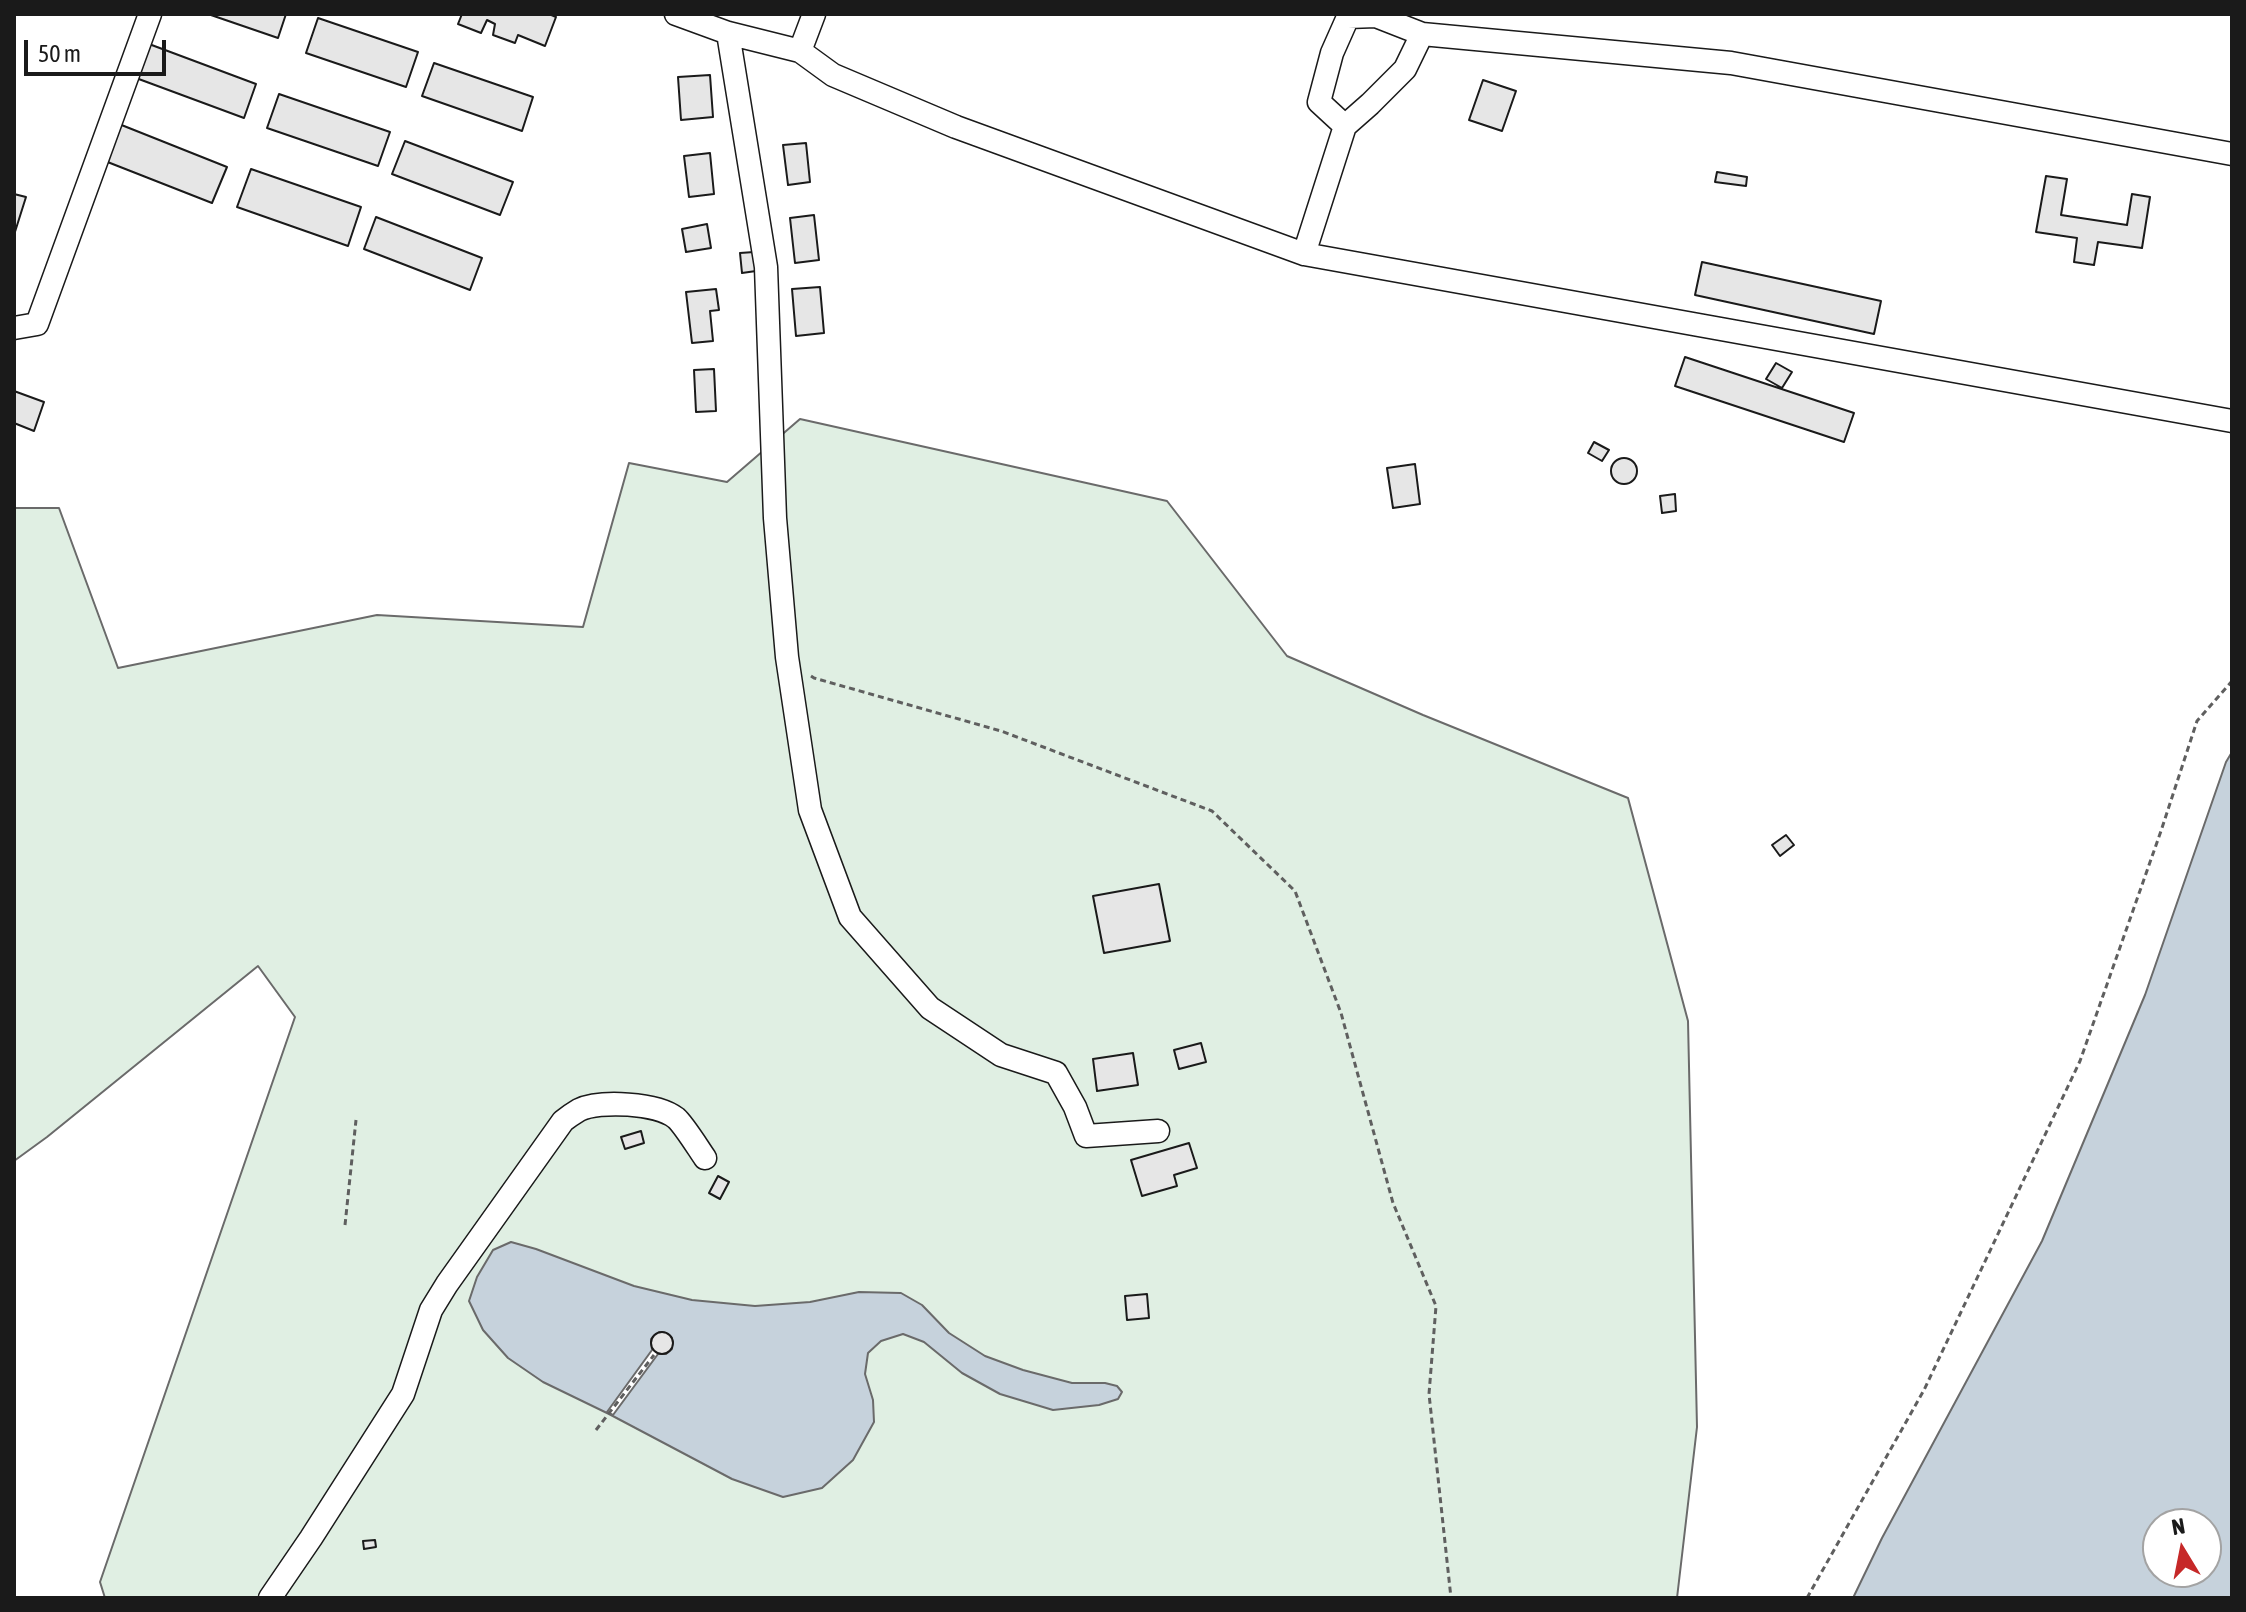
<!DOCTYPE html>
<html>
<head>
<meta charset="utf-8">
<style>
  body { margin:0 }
  #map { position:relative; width:2246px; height:1612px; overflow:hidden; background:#fff; font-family:"Asap Condensed",sans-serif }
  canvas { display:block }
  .frame { position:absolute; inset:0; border:16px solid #1a1a1a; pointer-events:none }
  .north { position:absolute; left:2142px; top:1508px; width:80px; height:80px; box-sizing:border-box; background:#fff; border:2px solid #a3a3a3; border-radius:50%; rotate:350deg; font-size:22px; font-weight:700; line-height:32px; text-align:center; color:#1a1a1a }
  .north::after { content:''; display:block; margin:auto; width:28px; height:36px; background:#c62828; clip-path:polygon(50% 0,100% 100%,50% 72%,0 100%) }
  .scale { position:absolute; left:24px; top:40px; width:142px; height:36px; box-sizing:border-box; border:4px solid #1a1a1a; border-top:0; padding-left:10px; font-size:24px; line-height:28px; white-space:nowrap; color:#1a1a1a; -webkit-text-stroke:6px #fff; paint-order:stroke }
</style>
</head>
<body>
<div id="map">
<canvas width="2246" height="1612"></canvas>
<div class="frame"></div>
<div class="north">N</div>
<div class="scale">50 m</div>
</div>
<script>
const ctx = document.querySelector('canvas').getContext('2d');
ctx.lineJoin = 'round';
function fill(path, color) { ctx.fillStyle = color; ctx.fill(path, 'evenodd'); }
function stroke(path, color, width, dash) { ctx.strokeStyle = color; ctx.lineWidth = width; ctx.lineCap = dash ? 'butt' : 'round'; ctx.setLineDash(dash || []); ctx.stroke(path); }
const green = new Path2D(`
  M800,419L1167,501L1287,656L1423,715L1628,798L1688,1021L1697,1427L1677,1598H105L100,1582L295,1017L258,966L47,1137L14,1161V508H59L118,668L377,615L583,627L629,463L727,482Z`);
const water = new Path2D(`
  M2232,752V1598H1853L1882,1538L2042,1241L2145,995L2226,762ZM2158,1524H2206V1572H2158Z
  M511,1242L536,1249L634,1286L692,1300L755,1306L810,1302L859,1292L901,1293L922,1305L949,1333L985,1356L1023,1370L1072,1383H1105L1117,1386L1122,1392L1118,1399L1099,1405L1053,1410L1000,1394L962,1373L924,1342L903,1334L881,1341L868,1353L865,1374L873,1400L874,1422L853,1460L822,1488L783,1497L732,1479L609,1414L543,1382L508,1358L483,1330L469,1301L477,1277L493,1250Z`);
const pier = new Path2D(`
  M659,1332L666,1333L672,1338V1349L666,1354H658L613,1415L607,1412L652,1350L651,1339Z`);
const building = new Path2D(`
  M208,14H286L278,38Z
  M462,14H549L556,17L545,46L518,35L515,43L493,35L495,24L487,20L481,33L458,24Z
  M318,18L418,52L406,87L306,53Z
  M149,44L256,84L244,118L136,78Z
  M434,63L533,97L522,131L422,96Z
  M710,75L713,117L681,120L678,77Z
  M1483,80L1516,91L1502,131L1469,120Z
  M279,94L390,132L378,166L267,128Z
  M119,124L227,167L212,203L105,161Z
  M405,141L513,182L500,215L392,174Z
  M806,143L810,182L788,185L783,145Z
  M710,153L714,194L689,197L684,156Z
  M251,169L361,207L348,246L237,207Z
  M1717,172L1747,177L1746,186L1715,182Z
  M2046,176L2067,179L2061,215L2127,225L2132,194L2150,197L2142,248L2098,242L2094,265L2074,262L2077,238L2036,232Z
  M14,194L26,197L14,235Z
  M814,215L819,260L795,263L790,218Z
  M376,217L482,258L470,290L364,249Z
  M707,224L711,248L686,252L682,229Z
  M754,252L756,271L742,273L740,253Z
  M1702,262L1881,301L1874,334L1695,295Z
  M820,287L824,333L796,336L792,289Z
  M716,289L719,310L710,311L713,341L692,343L686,292Z
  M1685,357L1854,413L1844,442L1675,386Z
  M1776,363L1792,372L1782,388L1766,379Z
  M714,369L716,411L696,412L694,370Z
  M14,391L44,402L34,431L14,423Z
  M1594,442L1609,450L1602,461L1588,453Z
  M1611 471a13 13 0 1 1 26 0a13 13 0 1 1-26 0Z
  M1415,464L1420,504L1393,508L1387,468Z
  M1675,494L1676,511L1662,513L1660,496Z
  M1786,835L1794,845L1780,856L1772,845Z
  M1159,884L1170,941L1104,953L1093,896Z
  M1201,1043L1206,1062L1179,1069L1174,1050Z
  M1133,1053L1138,1085L1097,1091L1093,1059Z
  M641,1131L644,1143L625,1149L621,1137Z
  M1189,1143L1197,1168L1174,1175L1177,1186L1142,1196L1131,1160Z
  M718,1176L729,1182L720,1199L709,1193Z
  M1147,1294L1149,1318L1127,1320L1125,1296Z
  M651 1343a11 11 0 1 1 22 0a11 11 0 1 1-22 0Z
  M375,1540L376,1547L364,1549L363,1541Z`);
const path = new Path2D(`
  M811,676L814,678L1001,731L1212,811L1295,891L1341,1013L1393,1203L1436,1306L1429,1394L1451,1598
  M345,1225L356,1120
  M596,1430L654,1355
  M1807,1598L1924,1390L2080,1061L2161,831L2197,721L2232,681`);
const minor = new Path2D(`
  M676,14L728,33L800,51L833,75L956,127L1304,254L2232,421
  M728,33L766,267L775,518L787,657L810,810L850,917L930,1008L1001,1055L1056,1073L1075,1107L1086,1136L1158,1131
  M1422,34L1731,63L2232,154
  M800,51L814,14
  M1304,254L1345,126L1370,104L1405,69L1422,34L1376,16L1348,17L1332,53L1319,102L1345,126
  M14,328L37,324L150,14
  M270,1598L311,1538L403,1394L431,1310L447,1284L563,1121C568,1117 574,1113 579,1110C600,1100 657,1103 676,1118C684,1125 698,1148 705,1158`);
fill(green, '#e0efe3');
stroke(green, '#6a6a6a', 2);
fill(water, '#c6d2dc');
stroke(water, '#6a6a6a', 2);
fill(pier, '#fff');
stroke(pier, '#6a6a6a', 2);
fill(building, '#e6e6e6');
stroke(building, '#1a1a1a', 2);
stroke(minor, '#1a1a1a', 25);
stroke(path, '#5f5f5f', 3, [6, 4]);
stroke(minor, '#fff', 22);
</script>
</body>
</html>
